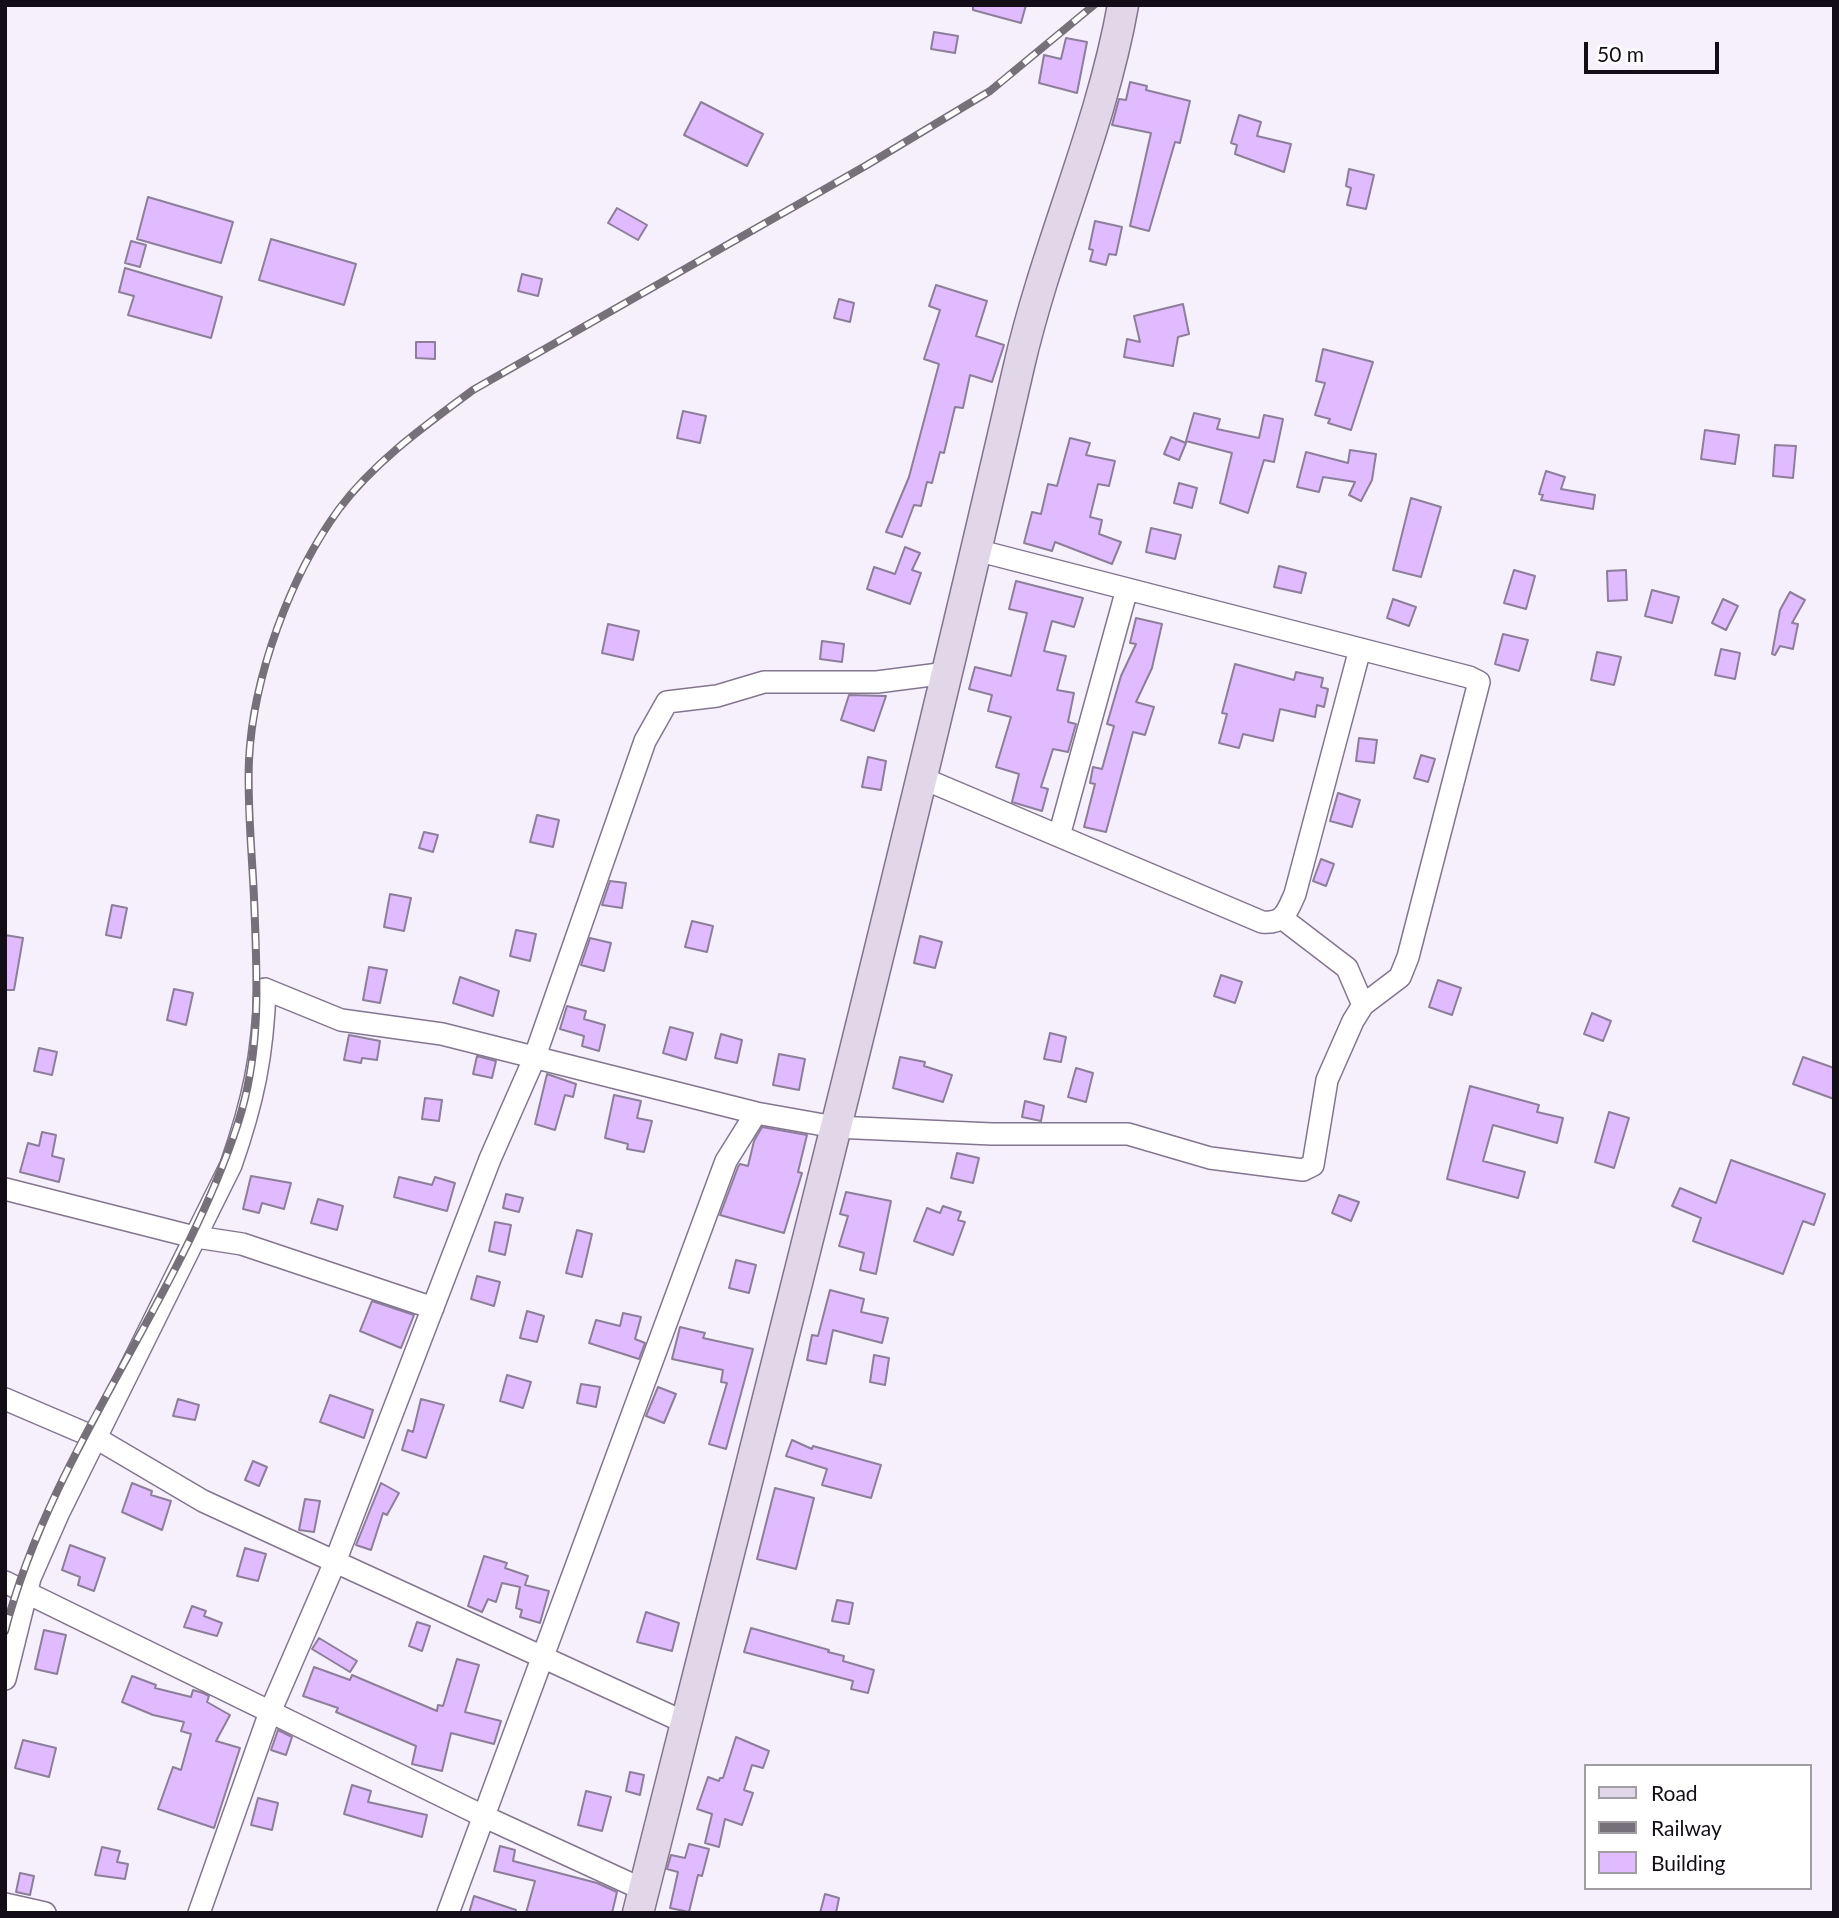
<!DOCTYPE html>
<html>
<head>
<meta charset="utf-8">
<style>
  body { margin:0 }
  #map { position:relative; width:1839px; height:1918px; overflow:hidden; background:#f6f0fc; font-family:Lato,sans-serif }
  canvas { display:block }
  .frame { position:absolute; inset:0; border:7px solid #120d17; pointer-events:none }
  .legend { position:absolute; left:1584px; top:1764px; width:228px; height:126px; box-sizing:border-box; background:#fff; border:2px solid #a09ea2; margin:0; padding:9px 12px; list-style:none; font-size:21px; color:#120d17 }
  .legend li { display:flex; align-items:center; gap:14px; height:35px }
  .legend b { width:35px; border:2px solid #a09ea2 }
  .scale { position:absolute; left:1584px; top:42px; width:135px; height:32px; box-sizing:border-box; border:4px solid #120d17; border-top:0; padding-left:9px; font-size:21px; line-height:24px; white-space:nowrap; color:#120d17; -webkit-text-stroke:5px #fff; paint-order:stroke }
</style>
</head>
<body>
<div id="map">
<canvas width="1839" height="1918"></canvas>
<div class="frame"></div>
<ul class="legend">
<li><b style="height:9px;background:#e1d7e9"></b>Road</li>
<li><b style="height:9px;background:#76707b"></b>Railway</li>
<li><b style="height:19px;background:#e0bbff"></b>Building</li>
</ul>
<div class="scale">50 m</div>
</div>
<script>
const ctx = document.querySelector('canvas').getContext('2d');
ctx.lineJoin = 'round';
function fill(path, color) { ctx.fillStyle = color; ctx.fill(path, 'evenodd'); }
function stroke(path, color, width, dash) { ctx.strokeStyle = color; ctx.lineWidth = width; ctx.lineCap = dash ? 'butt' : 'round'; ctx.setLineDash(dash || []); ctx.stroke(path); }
const building = new Path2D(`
  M973,5H1026L1021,23L973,10Z
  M934,32L958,36L955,53L931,49Z
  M1066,38L1087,42L1077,93L1039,83L1044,55L1061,59Z
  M1130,82L1147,86L1146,90L1190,101L1180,143L1175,142L1149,231L1130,226L1151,133L1112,125L1119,99L1126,100Z
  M701,102L763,134L747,166L684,135Z
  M1239,115L1261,122L1257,136L1291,144L1284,172L1235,154L1237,145L1231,143Z
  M1349,169L1374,175L1366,209L1347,205L1351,188L1346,186Z
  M148,197L233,222L221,263L137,239Z
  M617,208L647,225L638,240L608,223Z
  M1095,221L1122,227L1116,255L1109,254L1106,265L1090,261L1093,250L1089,249Z
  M271,239L356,264L344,305L259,280Z
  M131,241L146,245L140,267L125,263Z
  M125,268L222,297L211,338L128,315L134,296L119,292Z
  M522,274L542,279L538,296L518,291Z
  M936,285L987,301L976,336L1004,345L992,382L970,375L963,408L955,407L944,453L940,452L932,483L927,482L921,506L914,505L902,537L886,532L909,477L939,364L924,359L940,310L929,306Z
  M839,299L854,303L850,322L834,318Z
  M1183,304L1189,334L1178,337L1173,366L1124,357L1127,339L1140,342L1134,316Z
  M416,342H435V359L416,358Z
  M1323,349L1373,362L1351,430L1328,423L1330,419L1315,415L1325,383L1316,381Z
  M683,411L706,416L700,443L677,438Z
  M1194,413L1220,419L1217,429L1259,438L1264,415L1283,419L1274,462L1264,460L1248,513L1220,503L1232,453L1186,441Z
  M1705,430L1739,435L1735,464L1701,459Z
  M1171,437L1186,443L1179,460L1164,454Z
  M1070,438L1090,443L1086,455L1115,461L1109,486L1098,484L1090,517L1102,520L1099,534L1121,542L1112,564L1055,542L1052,551L1024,543L1032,512L1041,514L1048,484L1057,486Z
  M1775,445L1796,446L1793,478L1773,476Z
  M1350,450L1376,454L1372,480L1361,501L1349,495L1355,482L1323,477L1319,492L1297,487L1306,452L1348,463Z
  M1546,471L1565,477L1561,489L1595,495L1593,509L1541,500L1543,495L1539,494Z
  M1179,483L1197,488L1192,508L1174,503Z
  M1411,498L1441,507L1421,577L1393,570Z
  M1151,528L1181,535L1175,559L1146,552Z
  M905,547L920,553L912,570L921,573L910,604L867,589L874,567L895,574Z
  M1279,566L1306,573L1301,593L1274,587Z
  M1514,570L1535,576L1526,609L1504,603Z
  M1626,570L1627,600L1608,601L1607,571Z
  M1016,581L1083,598L1074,627L1052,621L1044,651L1066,656L1057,690L1074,693L1068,722L1076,724L1068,752L1053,749L1041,787L1048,789L1042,811L1012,802L1019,774L996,767L1011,717L988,711L992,695L969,689L975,667L1011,676L1027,613L1009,609Z
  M1652,590L1679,597L1672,623L1645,616Z
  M1790,592L1805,600L1792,623L1798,624L1793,649L1780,646L1775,655L1772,654L1780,610Z
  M1393,599L1416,607L1409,626L1387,618Z
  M1723,599L1738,606L1726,630L1712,623Z
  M1136,618L1162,624L1152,668L1136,702L1154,707L1145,735L1133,732L1106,832L1084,827L1095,784L1090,783L1093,767L1102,769L1114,726L1107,724L1121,676L1136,644L1130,643Z
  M608,624L639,631L633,660L602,653Z
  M1503,634L1528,640L1519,671L1495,664Z
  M822,641L844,644L842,662L820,659Z
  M1721,649L1740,653L1735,679L1715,675Z
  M1597,652L1621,657L1614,685L1591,680Z
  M1235,664L1294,680L1296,672L1323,678L1321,687L1328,689L1324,707L1317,705L1315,717L1280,709L1273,741L1243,734L1239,748L1219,743L1227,714L1222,713Z
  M849,695L886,696L874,731L841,720Z
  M1359,738L1377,740L1374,763L1356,761Z
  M1421,755L1435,759L1428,782L1414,778Z
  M868,757L886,761L881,790L862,787Z
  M1338,793L1360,800L1352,827L1330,821Z
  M537,815L559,820L553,847L530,842Z
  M424,832L438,835L433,852L419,848Z
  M1321,859L1334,864L1326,886L1313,881Z
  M610,881L626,883L622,908L602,905Z
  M390,894L411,898L404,931L384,927Z
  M112,905L127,908L121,938L106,935Z
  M692,921L713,926L707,952L685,947Z
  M516,930L536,934L530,961L510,956Z
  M5,935L23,938L14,990H5Z
  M920,936L942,942L935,968L914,963Z
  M590,938L611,943L604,971L581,965Z
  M369,967L387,970L380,1003L363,1000Z
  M1221,975L1242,982L1235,1003L1214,996Z
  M460,977L499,991L493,1016L453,1003Z
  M1438,980L1461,988L1452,1015L1429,1007Z
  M174,989L193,993L186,1025L167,1020Z
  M567,1006L586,1011L584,1019L605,1025L599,1051L582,1046L584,1036L560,1029Z
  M1592,1013L1611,1021L1603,1041L1584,1034Z
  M670,1027L693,1033L686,1060L663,1053Z
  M1050,1033L1066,1037L1061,1062L1044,1059Z
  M721,1034L742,1040L737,1063L715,1058Z
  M349,1035L380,1041L377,1060L362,1058L361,1063L344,1060Z
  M39,1048L57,1052L52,1075L34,1071Z
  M779,1054L805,1059L799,1090L773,1085Z
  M477,1056L496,1061L492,1078L473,1074Z
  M900,1057L925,1062L924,1066L952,1075L943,1102L893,1088Z
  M1803,1057L1834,1068V1099L1793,1084Z
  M1076,1068L1093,1073L1086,1102L1068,1097Z
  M547,1074L576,1084L573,1097L565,1095L555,1130L535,1124Z
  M1470,1086L1539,1105L1537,1112L1563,1118L1557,1143L1493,1125L1483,1161L1525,1172L1518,1198L1447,1179Z
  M614,1095L641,1101L637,1118L652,1121L644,1152L627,1149L628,1144L605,1138Z
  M425,1098L442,1100L439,1121L422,1119Z
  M1025,1101L1044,1106L1041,1121L1022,1117Z
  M1609,1112L1629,1118L1614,1168L1595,1162Z
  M762,1127L807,1135L798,1172L802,1173L784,1233L720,1215L738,1167L740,1164L748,1166L754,1141Z
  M42,1132L56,1135L52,1156L64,1159L59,1182L20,1172L28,1143L39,1146Z
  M957,1153L979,1158L973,1183L951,1178Z
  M1731,1160L1825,1194L1814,1225L1803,1221L1783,1274L1693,1241L1701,1218L1672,1206L1680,1188L1716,1203Z
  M251,1176L291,1183L284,1209L262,1203L259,1213L243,1209Z
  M399,1177L432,1185L435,1177L455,1183L447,1211L394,1197Z
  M846,1192L891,1201L876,1274L860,1270L864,1253L839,1246L848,1216L840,1214Z
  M506,1194L523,1198L519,1212L503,1208Z
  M1339,1195L1359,1202L1351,1221L1332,1213Z
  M318,1199L343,1206L337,1230L311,1223Z
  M943,1206L961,1212L958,1220L965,1222L953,1255L914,1241L927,1208L940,1213Z
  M495,1222L511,1225L505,1255L489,1251Z
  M577,1230L592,1234L582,1277L566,1273Z
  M736,1260L756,1265L749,1293L729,1288Z
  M477,1276L500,1282L494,1306L471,1299Z
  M830,1290L864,1299L861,1312L888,1318L882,1343L833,1330L826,1364L807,1360L812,1335L818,1336Z
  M372,1301L414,1315L401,1348L360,1331Z
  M527,1311L544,1316L537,1342L520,1338Z
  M623,1313L641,1317L635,1339L645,1343L639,1359L589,1343L596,1320L620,1326Z
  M680,1327L705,1333L703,1338L753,1349L726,1449L709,1444L727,1383L721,1382L723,1370L672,1359Z
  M874,1355L889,1358L885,1385L870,1382Z
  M507,1375L531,1382L523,1408L500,1401Z
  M581,1384L600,1387L596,1407L577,1403Z
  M658,1387L676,1394L664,1423L646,1416Z
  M330,1395L373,1410L364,1438L320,1422Z
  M178,1399L199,1405L195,1420L173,1416Z
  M421,1399L444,1405L426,1458L402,1450L408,1430L413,1432Z
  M792,1440L812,1449L813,1446L881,1465L871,1498L822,1485L827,1469L786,1456Z
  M253,1461L267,1467L259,1486L245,1480Z
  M132,1483L152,1491L151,1495L171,1501L162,1530L122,1512Z
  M381,1483L399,1493L387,1515L383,1513L371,1550L356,1545Z
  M775,1488L814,1498L796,1569L757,1559Z
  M305,1499L320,1501L314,1532L299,1530Z
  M70,1545L105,1558L94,1591L78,1585L80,1577L62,1570Z
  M245,1548L266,1554L258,1581L237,1576Z
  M484,1556L507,1563L505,1568L528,1576L525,1585L549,1591L540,1623L520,1617L522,1610L516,1608L520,1587L502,1583L496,1602L488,1599L482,1612L468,1606Z
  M837,1600L853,1603L849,1624L832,1621Z
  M192,1606L206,1611L204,1616L222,1623L217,1636L184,1627Z
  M646,1612L679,1623L672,1651L637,1642Z
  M417,1622L430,1626L422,1651L409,1646Z
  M751,1628L829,1650L828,1652L844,1656L843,1661L874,1670L868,1693L851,1689L853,1681L744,1652Z
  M44,1630L66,1635L57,1674L35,1669Z
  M319,1638L357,1661L350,1672L312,1649Z
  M457,1659L479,1665L465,1712L501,1721L494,1744L451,1733L442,1771L412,1764L416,1746L336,1712L338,1708L303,1696L314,1667L350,1680L352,1675L437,1711L438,1705L443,1706Z
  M132,1676L156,1685L155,1688L191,1697L193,1690L203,1693L209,1696L207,1702L230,1715L216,1741L240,1748L214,1828L158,1809L173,1767L181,1770L191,1734L181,1731L184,1722L153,1715L122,1702Z
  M278,1730L292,1737L286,1755L271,1750Z
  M736,1737L769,1751L763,1768L752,1765L744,1790L753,1793L742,1825L725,1819L719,1847L705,1843L712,1814L697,1809L708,1777L719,1781L720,1778H723Z
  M23,1740L56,1748L49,1777L15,1768Z
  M630,1772L644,1775L640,1795L626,1791Z
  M352,1785L371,1791L368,1802L427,1815L422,1837L344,1814Z
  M586,1791L611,1797L602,1831L578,1825Z
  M258,1798L278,1803L272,1830L251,1825Z
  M689,1844L709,1849L702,1876L698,1875L689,1912L670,1908L678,1872L667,1869L671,1855L685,1858Z
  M500,1846L515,1850L513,1861L597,1883L617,1892L612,1913H526L535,1881L494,1871Z
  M102,1847L120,1851L117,1862L128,1864L125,1879L95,1875Z
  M20,1873L34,1876L30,1895L16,1892Z
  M825,1894L839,1898L836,1913H820Z
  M474,1896L516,1910L515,1913H469Z`);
const street = new Path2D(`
  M922,778L1262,922C1284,924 1287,912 1295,894L1360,649
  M1059,836L1127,589
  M1283,919L1347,968L1363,1005
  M5,1189L190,1236L242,1244L433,1308
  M5,1399L96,1438L203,1501L686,1723
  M5,1582L483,1816L644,1890
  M5,1679L30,1578L59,1512L231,1165C253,1102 263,1055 265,989L341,1020L442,1034L756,1113L835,1127L992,1134H1128L1210,1158L1303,1170L1313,1165L1327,1080L1353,1021L1363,1005L1400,977L1408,957L1479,682L1469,677L976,550
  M5,1904L45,1913
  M199,1913L270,1712L335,1562L490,1159L534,1059L645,741L667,702L717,696L764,682H877L947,673
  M448,1913L726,1161L756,1113`);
const secondary = new Path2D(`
  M638,1913C768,1398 900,883 1019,366C1047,244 1101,129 1123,5`);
const rail = new Path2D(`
  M5,1631C52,1449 180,1301 238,1123C262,1049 257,975 254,898C252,852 247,805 249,760C253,677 290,576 339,509C375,461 426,425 473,390L867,165L990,91L1094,5`);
fill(building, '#e0bbff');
stroke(building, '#8d7e99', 2);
stroke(street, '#83758f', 24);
stroke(secondary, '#83758f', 33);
stroke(street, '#fff', 21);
stroke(secondary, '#e1d7e9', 30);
stroke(rail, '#76707b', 8);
stroke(rail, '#fff', 5, [16]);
</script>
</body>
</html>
